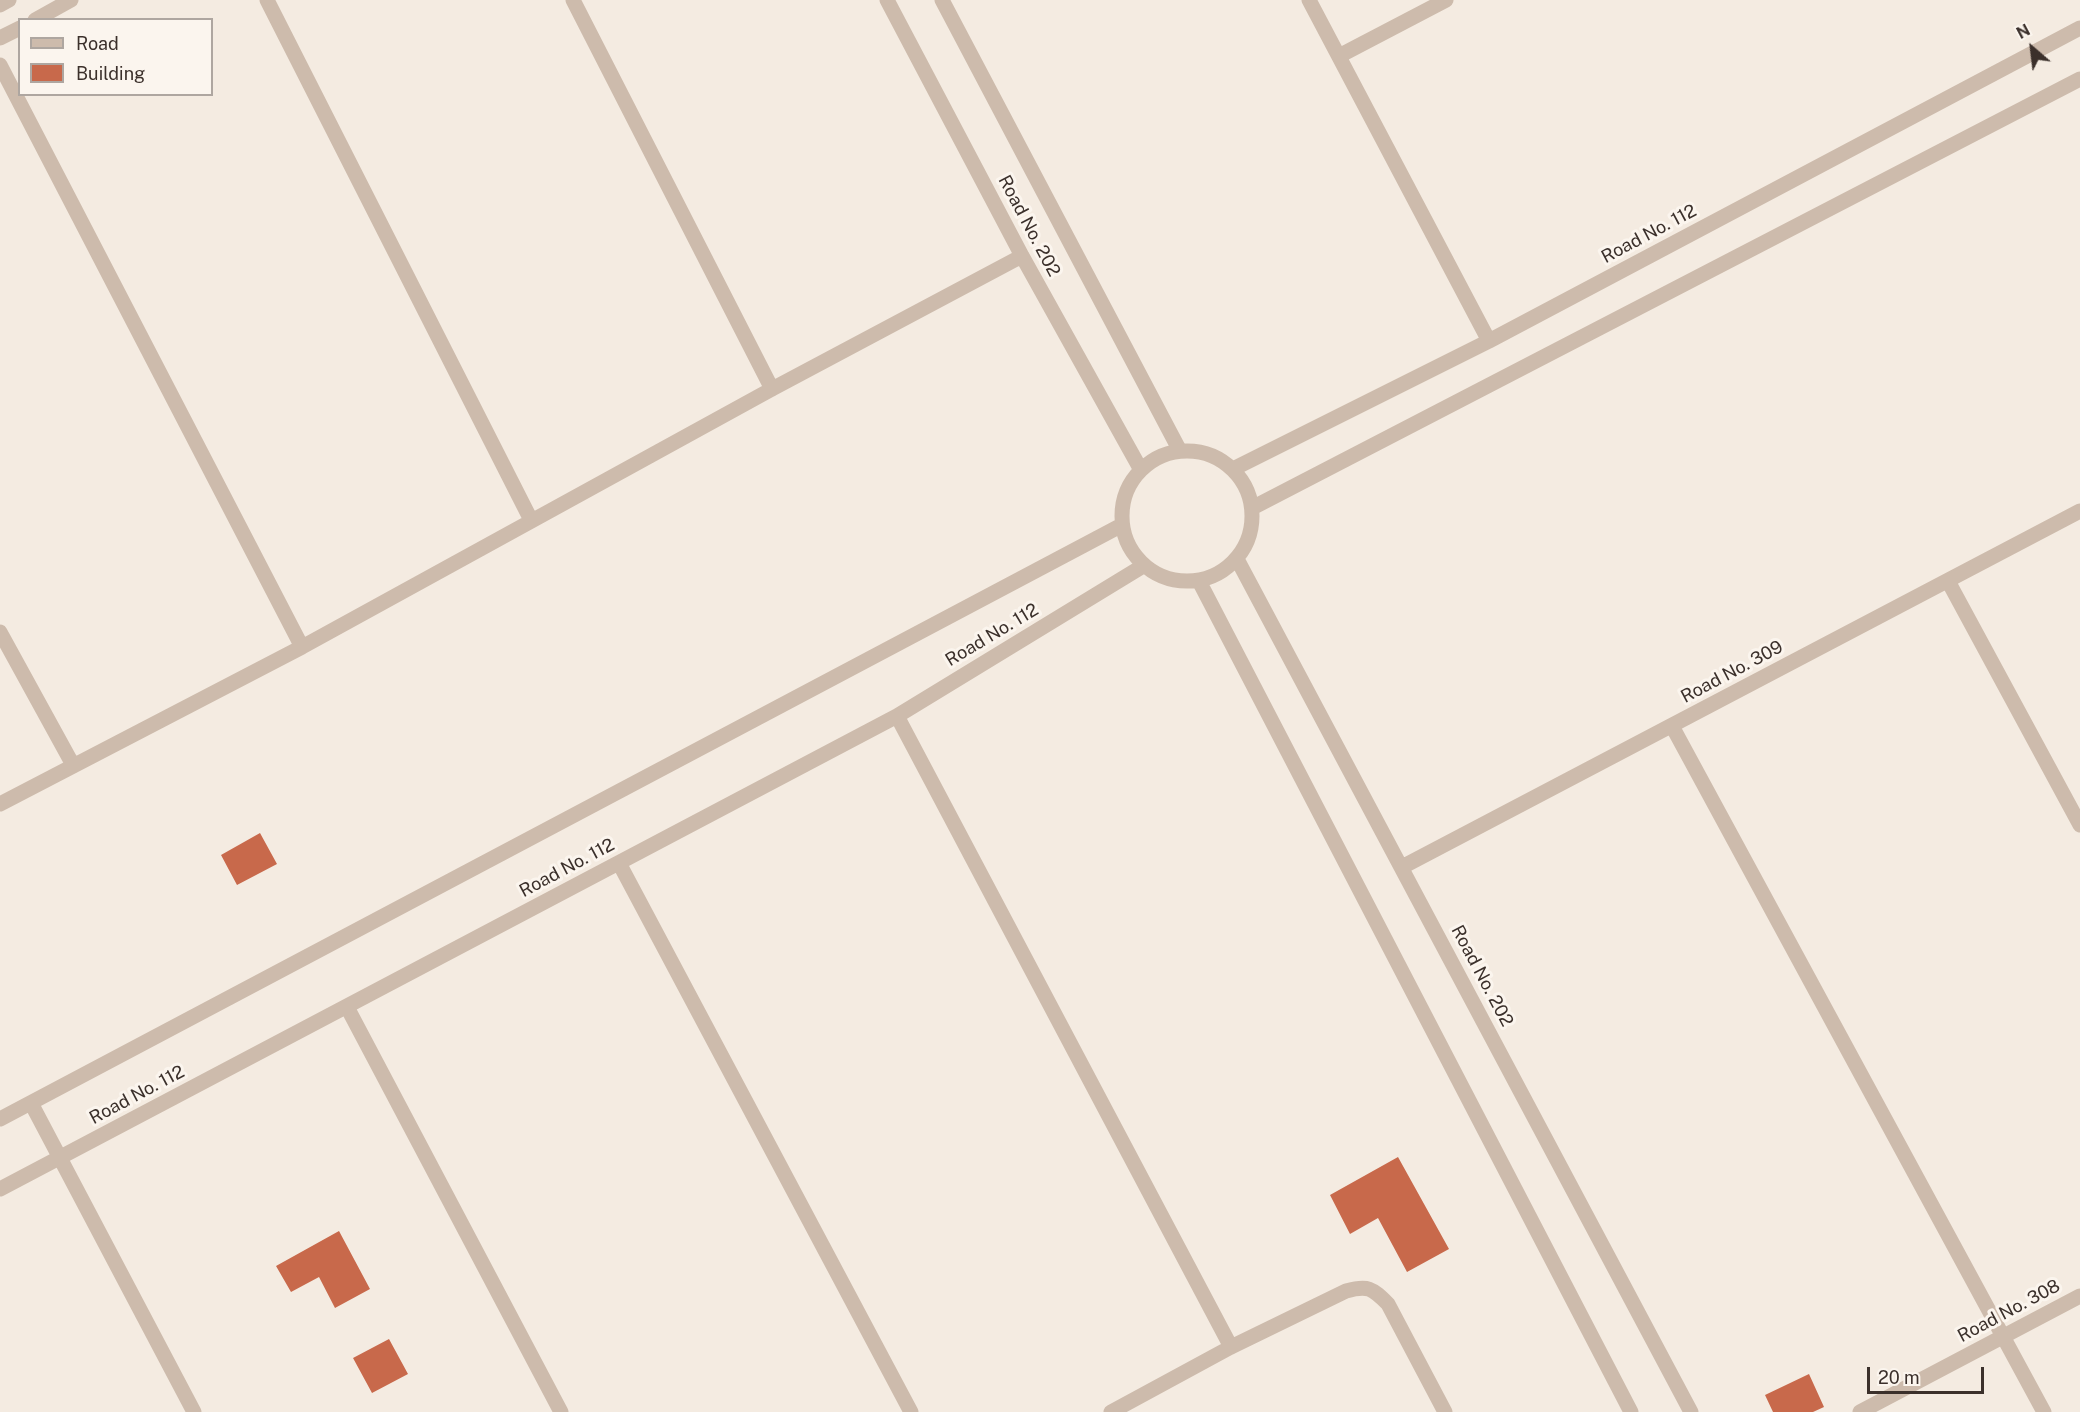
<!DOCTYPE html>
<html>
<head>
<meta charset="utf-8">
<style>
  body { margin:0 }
  #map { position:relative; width:2080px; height:1412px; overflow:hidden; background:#f4ebe1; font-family:"Public Sans",sans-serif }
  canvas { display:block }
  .legend { position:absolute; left:18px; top:18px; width:195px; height:78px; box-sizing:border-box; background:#fbf5ee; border:2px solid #aea6a0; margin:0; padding:8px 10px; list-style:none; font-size:18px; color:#3b302b }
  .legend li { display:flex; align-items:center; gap:12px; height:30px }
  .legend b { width:30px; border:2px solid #aea6a0 }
  .north { position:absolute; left:2002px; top:18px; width:60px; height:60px; -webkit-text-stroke:4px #fbf5ee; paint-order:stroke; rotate:332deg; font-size:16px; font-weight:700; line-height:24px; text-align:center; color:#3b302b }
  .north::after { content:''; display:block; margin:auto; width:21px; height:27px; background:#3b302b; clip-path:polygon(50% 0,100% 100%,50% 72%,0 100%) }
  .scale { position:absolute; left:1867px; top:1367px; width:117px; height:27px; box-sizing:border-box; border:3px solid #3b302b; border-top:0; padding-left:8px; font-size:18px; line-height:21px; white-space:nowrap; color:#3b302b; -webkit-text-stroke:4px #fbf5ee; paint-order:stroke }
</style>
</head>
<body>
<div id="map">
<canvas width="2080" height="1412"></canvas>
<ul class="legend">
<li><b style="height:8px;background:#cdbbac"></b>Road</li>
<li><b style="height:16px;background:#c8694b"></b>Building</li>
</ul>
<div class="north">N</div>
<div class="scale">20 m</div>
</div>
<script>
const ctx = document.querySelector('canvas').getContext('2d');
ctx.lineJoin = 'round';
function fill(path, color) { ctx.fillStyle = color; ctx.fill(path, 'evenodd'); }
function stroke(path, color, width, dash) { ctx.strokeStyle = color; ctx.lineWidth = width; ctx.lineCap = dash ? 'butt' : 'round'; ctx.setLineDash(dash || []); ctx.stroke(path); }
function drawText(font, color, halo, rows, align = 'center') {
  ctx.font = font + ' "Public Sans",sans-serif'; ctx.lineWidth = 6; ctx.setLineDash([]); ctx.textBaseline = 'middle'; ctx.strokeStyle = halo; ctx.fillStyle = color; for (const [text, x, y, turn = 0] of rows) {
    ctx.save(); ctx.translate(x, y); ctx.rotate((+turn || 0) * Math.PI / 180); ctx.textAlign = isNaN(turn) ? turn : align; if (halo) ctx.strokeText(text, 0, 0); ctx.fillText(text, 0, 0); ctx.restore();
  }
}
const building = new Path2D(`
  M260,833L277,864L237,885L221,855Z
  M1398,1157L1449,1249L1407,1272L1378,1218L1350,1234L1330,1195Z
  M339,1231L370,1289L335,1308L319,1277L291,1292L276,1266Z
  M389,1339L408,1374L372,1393L353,1358Z
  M1809,1374L1824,1407L1813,1412H1773L1765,1395Z`);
const minor = new Path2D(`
  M267,0L531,520
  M573,0L772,389
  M887,0L1022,256L1141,470
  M942,0L1180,451
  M1309,0L1489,341
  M0,5L9,0
  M35,20L71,0
  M0,38L20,28
  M1339,56L1446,0
  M0,65L302,647
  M1122 516a65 65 0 1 1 130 0a65 65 0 1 1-130 0Z
  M1233,469L1489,341L2080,28
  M1252,508L2080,79
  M1237,559L1691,1412
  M1199,581L1631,1412
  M1948,581L2080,825
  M0,632L73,765
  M897,716L1231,1347
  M1672,726L2044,1412
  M0,804L302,647L772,389L1022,256
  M619,863L911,1412
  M1402,867L2080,511
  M347,1007L561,1412
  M31,1103L194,1412
  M0,1119L1122,525
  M0,1189L897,716L1143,566
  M1111,1412L1231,1347L1346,1291C1368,1285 1372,1288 1388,1304L1445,1412
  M1860,1412L2080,1296`);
const streetNames = [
  ["Road No. 202",1029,226,62],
  ["Road No. 112",1649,234,-28],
  ["Road No. 112",992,635,-31],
  ["Road No. 309",1732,672,-28],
  ["Road No. 112",567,868,-28],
  ["Road No. 202",1482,976,62],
  ["Road No. 112",137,1095,-28],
  ["Road No. 308",2009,1311,-28]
];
fill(building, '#c8694b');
stroke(minor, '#cdbbac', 15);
drawText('18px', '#3b302b', '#fbf5ee', streetNames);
</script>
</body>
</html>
